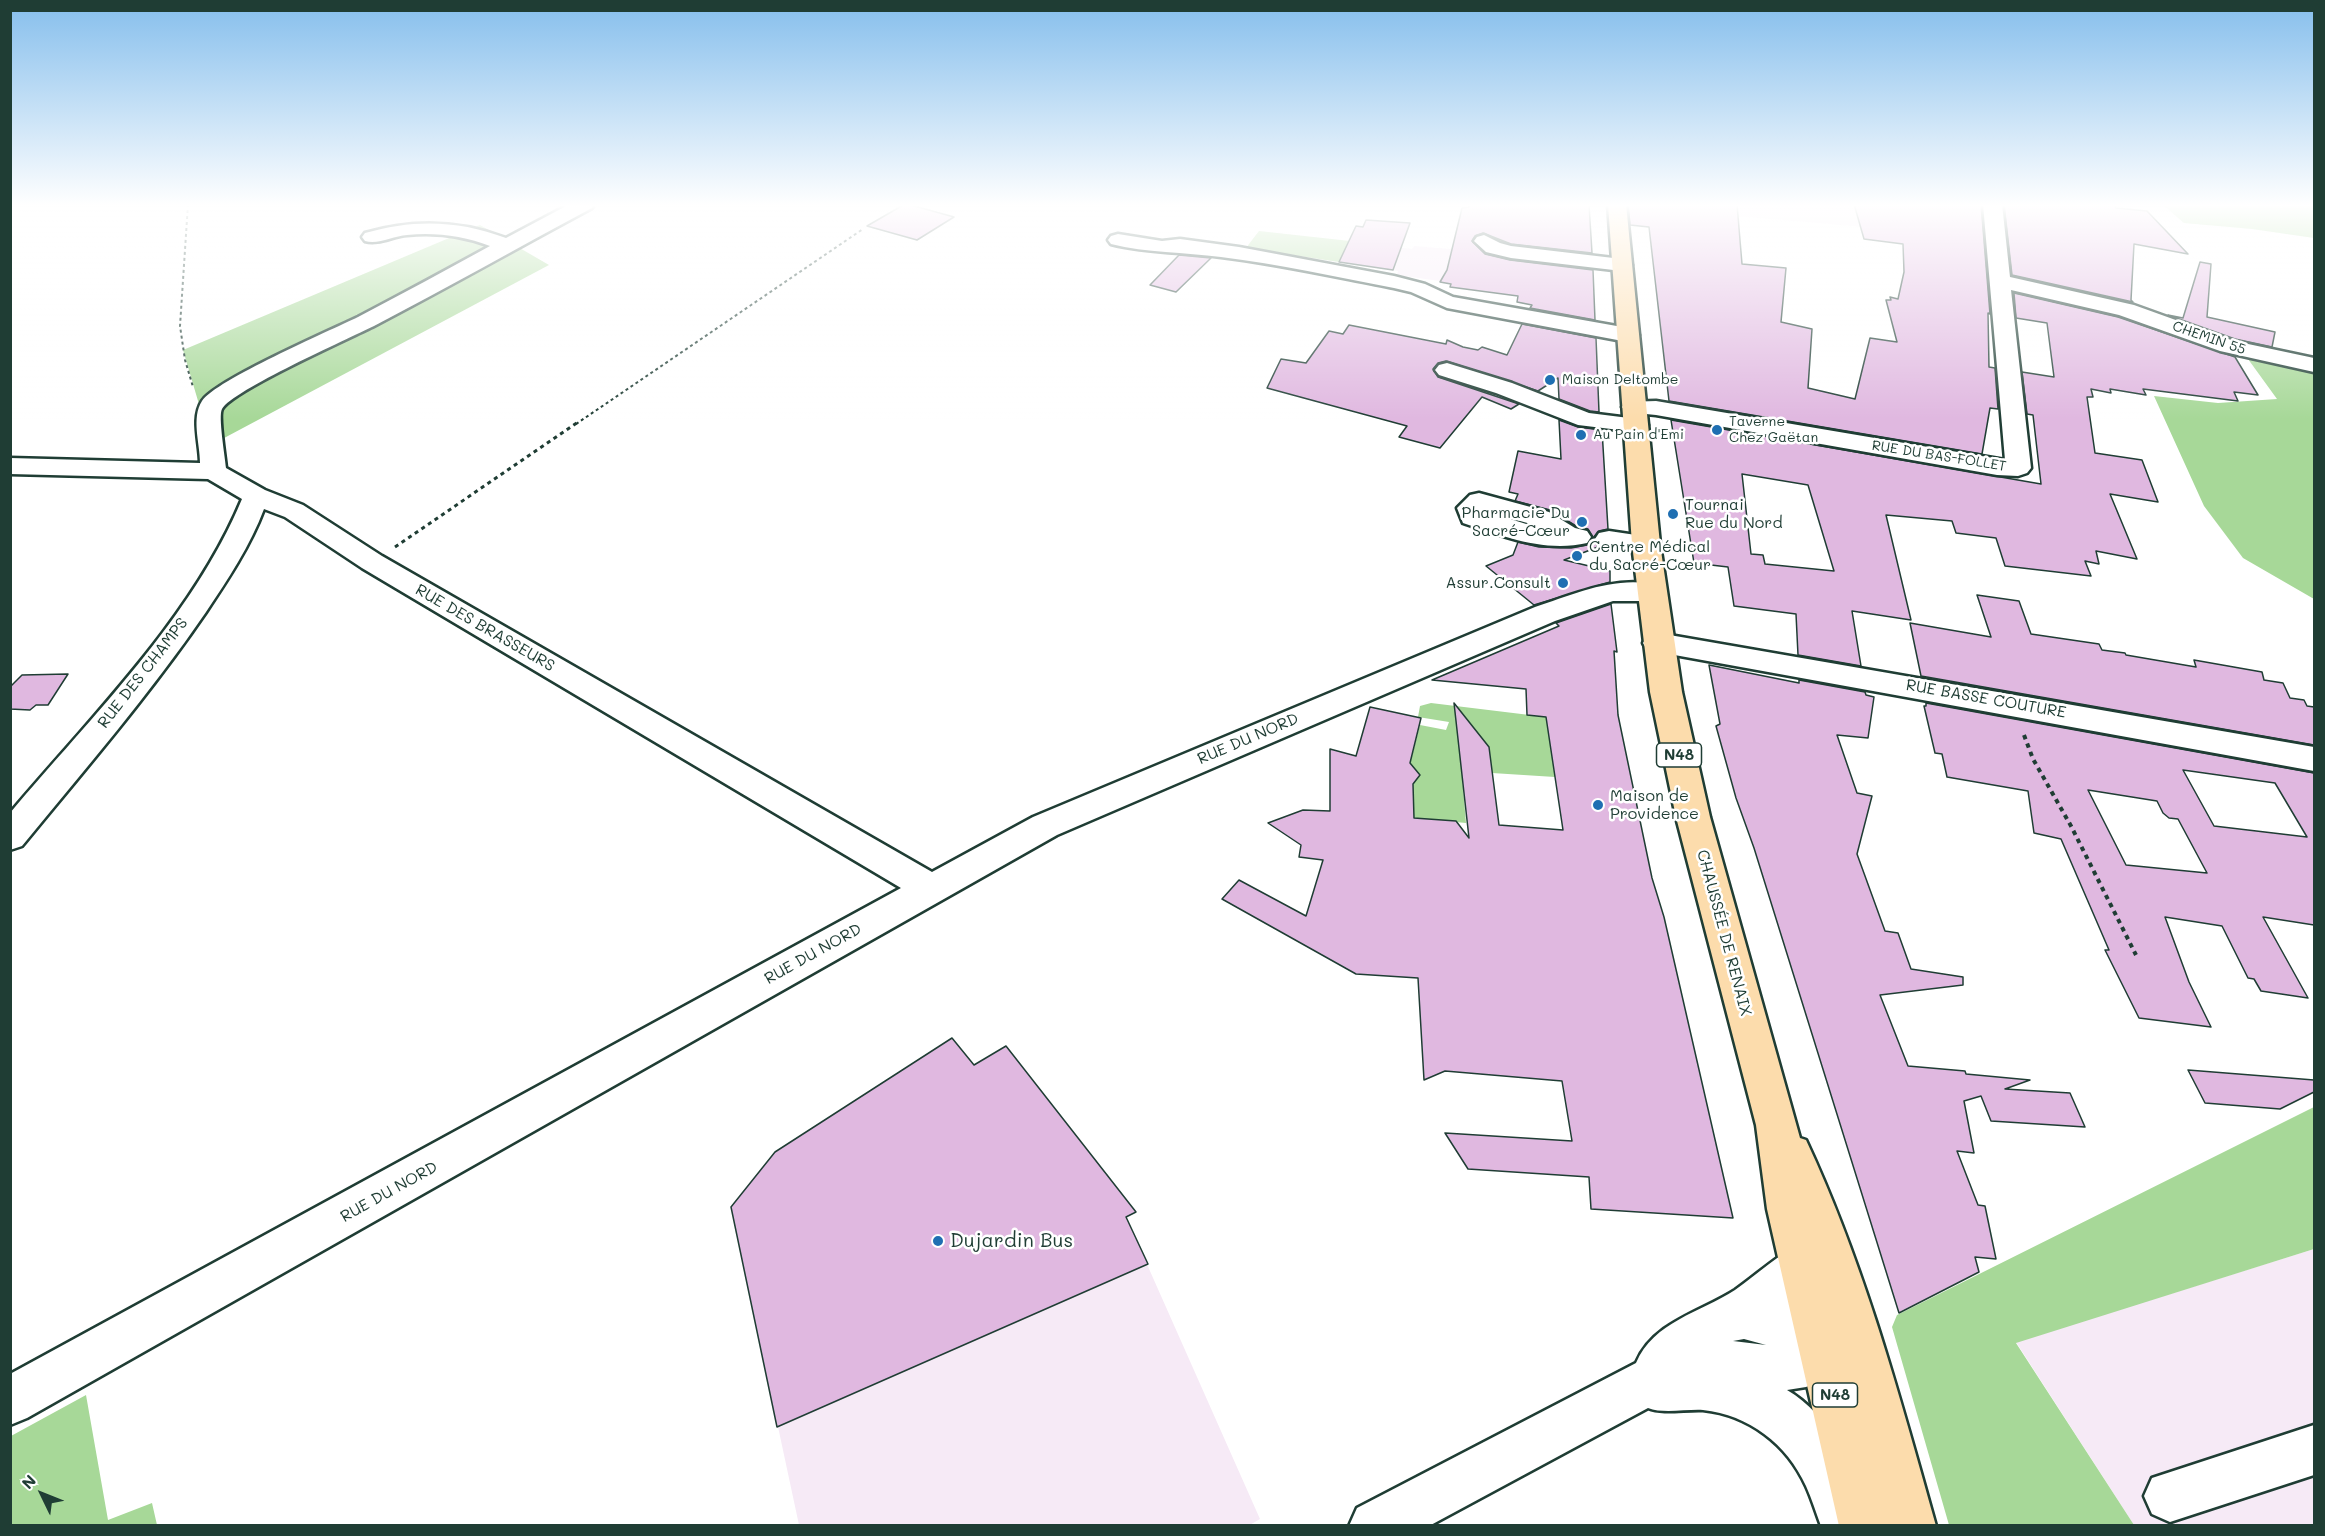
<!DOCTYPE html>
<html>
<head>
<meta charset="utf-8">
<style>
  body { margin:0 }
  #map { position:relative; width:2325px; height:1536px; overflow:hidden; background:#fff; font-family:Mali,sans-serif }
  canvas { display:block }
  .frame { position:absolute; inset:0; border:12px solid #1f3d34; pointer-events:none }
  .north { position:absolute; left:12px; top:1464px; width:60px; height:60px; -webkit-text-stroke:4px #fff; paint-order:stroke; rotate:313deg; font-size:16px; font-weight:700; line-height:24px; text-align:center; color:#1f3d34 }
  .north::after { content:''; display:block; margin:auto; width:21px; height:27px; background:#1f3d34; clip-path:polygon(50% 0,100% 100%,50% 72%,0 100%) }
</style>
</head>
<body>
<div id="map">
<canvas width="2325" height="1536"></canvas>
<div class="frame"></div>
<div class="north">N</div>
</div>
<script>
const ctx = document.querySelector('canvas').getContext('2d');
ctx.lineJoin = 'round';
function fill(path, color) { ctx.fillStyle = color; ctx.fill(path, 'evenodd'); }
function stroke(path, color, width, dash) { ctx.strokeStyle = color; ctx.lineWidth = width; ctx.lineCap = dash ? 'butt' : 'round'; ctx.setLineDash(dash || []); ctx.stroke(path); }
function drawText(font, color, halo, rows, align = 'center') {
  ctx.font = font + ' Mali,sans-serif'; ctx.lineWidth = 5; ctx.setLineDash([]); ctx.textBaseline = 'middle'; ctx.strokeStyle = halo; ctx.fillStyle = color; for (const [text, x, y, turn = 0] of rows) {
    ctx.save(); ctx.translate(x, y); ctx.rotate((+turn || 0) * Math.PI / 180); ctx.textAlign = isNaN(turn) ? turn : align; if (halo) ctx.strokeText(text, 0, 0); ctx.fillText(text, 0, 0); ctx.restore();
  }
}
const built = new Path2D(`
  M1698,204H1977L1911,231L1700,213Z
  M1259,231L1412,249L1414,246L1487,252L1581,266L1591,270L1483,291L1450,287L1451,284L1440,281L1397,275L1398,271L1246,248Z
  M952,1038L974,1065L1006,1046L1135,1212L1126,1217L1260,1519L1248,1526L799,1525L731,1207Z
  M2314,1249V1525H2134L2016,1342Z`);
const green = new Path2D(`
  M2162,204H2314V238L2252,229L2184,223Z
  M480,225L549,265L211,445L183,350Z
  M1259,231L1350,241L1339,262L1246,248Z
  M2248,359L2314,371V599L2243,558L2204,506L2154,396L2218,403L2277,399Z
  M1431,703L1546,717L1555,777L1492,773L1490,754L1460,752L1466,823L1414,818L1413,781L1419,777C1418,770 1415,769 1409,768L1420,725L1446,730L1449,722L1418,717L1420,706Z
  M2314,1107V1249L2016,1343L2134,1525H1949L1892,1327L1897,1315Z
  M86,1395L108,1520L152,1503L157,1525H11V1436Z`);
const building = new Path2D(`
  M905,204L918,207L954,217L917,240L867,226Z
  M1470,204H1589L1592,253L1511,244L1483,233L1475,236L1472,241L1485,254L1510,260L1593,270L1595,320L1530,308L1532,305L1517,302L1518,296L1450,287L1451,284L1440,282L1447,270L1462,208L1469,207Z
  M1628,204H1737L1742,264L1786,268L1781,322L1812,329L1808,388L1855,399L1870,338L1897,342L1886,300H1891L1890,297L1898,299L1904,272L1903,244L1864,239L1854,204H1981L1990,314L1988,313L1989,367L1995,368L1998,409L1990,408L1982,454L1669,401L1649,227L1630,225Z
  M2004,204H2114L2116,208L2147,211L2188,254L2134,244L2131,300L2133,302L2012,275Z
  M1366,220L1410,223L1393,270L1339,262L1356,226L1363,227Z
  M1179,255L1211,258L1176,292L1150,285Z
  M2200,262L2211,264L2207,317L2275,332L2272,347L2235,339L2168,315L2183,318Z
  M2014,293L2118,317L2235,357L2258,395L2234,392L2238,401L2143,389L2146,395L2110,389L2111,393L2091,389L2093,397H2087L2095,453L2142,460L2158,502L2110,494L2137,559L2096,551L2099,564L2085,561L2091,576L2005,566L1996,538L1956,533L1952,521L1886,515L1911,620L1852,611L1861,666L1798,655L1796,614L1734,606L1728,567L1694,563L1671,420L2041,484L2033,415L2027,414L2022,372L2054,377L2047,323L2016,318ZM1742,474L1808,485L1834,571L1765,564L1763,555L1751,554Z
  M1522,324L1596,338L1599,412L1590,411L1559,399L1558,378L1538,391L1446,361L1438,363L1433,369L1438,377L1519,404L1511,409L1482,397L1440,448L1399,437L1407,426L1267,388L1281,359L1306,363L1329,331L1343,334L1349,325L1446,344L1447,340L1463,347L1478,350L1482,347L1507,355Z
  M1559,420L1578,427L1602,430L1608,529L1599,531L1593,538L1598,547L1564,560L1610,571V582L1534,605L1486,566L1513,555L1518,542L1539,547L1571,548L1587,545L1593,538L1588,529L1576,526L1550,510L1515,501L1518,494L1509,492L1518,451L1561,459Z
  M1977,595L2019,601L2031,634L2099,644L2102,650L2125,653L2126,655L2196,667L2194,660L2262,672L2264,680L2283,683L2290,698L2304,700L2307,706L2314,707V745L1921,676L1910,623L1991,637Z
  M1611,604L1617,652L1614,651L1618,715L1652,878L1664,917L1733,1218L1591,1209L1589,1177L1468,1169L1445,1133L1572,1141L1562,1081L1445,1071L1424,1080L1418,978L1356,974L1222,899L1239,880L1306,916L1323,860L1299,857L1301,845L1268,823L1303,810L1330,811V749L1356,756L1370,707L1421,718L1410,763L1420,775L1413,784L1414,818L1456,821L1469,838L1454,703L1489,747L1499,825L1563,830L1546,717L1527,715L1526,689L1432,680L1559,626L1556,623Z
  M1709,665L1799,683V680L1865,692L1866,695L1874,697L1868,738L1837,735L1857,793L1872,796L1857,854L1885,931L1898,933L1911,969L1963,977V985L1880,995L1908,1066L1965,1071L1966,1074L2030,1080L2005,1089L2070,1093L2085,1127L1991,1121L1981,1096L1964,1101L1974,1153L1957,1151L1978,1205L1985,1206L1996,1259L1975,1257L1979,1272L1899,1313L1754,848L1736,798L1716,726L1720,724Z
  M68,674L48,705H36L30,710L10,709V687L22,675Z
  M1926,703L2314,773V925L2263,917L2308,998L2261,991L2254,979L2248,978L2222,926L2165,917L2189,982L2211,1027L2139,1018L2105,950H2109L2061,839L2034,833L2028,791L1947,777L1942,754L1935,753L1924,706H1926ZM2183,770L2275,783L2307,837L2214,826ZM2088,790L2157,801L2163,813L2169,818L2178,819L2207,873L2126,865Z
  M952,1038L974,1065L1006,1046L1136,1212L1126,1217L1148,1264L777,1427L731,1207L775,1152Z
  M2188,1070L2314,1080V1092L2280,1109L2205,1103Z`);
const pathFar2 = new Path2D(`
  M188,204L180,326L185,360L193,387
  M576,424L863,229`);
const pathFar1 = new Path2D(`
  M395,547L578,422`);
const path = new Path2D(`
  M2024,735L2033,759L2071,826L2136,955`);
const minor = new Path2D(`
  M570,204H594L592,208C519,247 447,288 374,326C348,339 233,390 222,409C218,416 225,456 226,468L265,490L303,505L382,556L932,872L1033,817L1535,607C1575,594 1618,574 1661,586L1665,592L1661,598L1651,601H1613L1555,621L1057,835L27,1418L10,1425V1374L901,888L362,568L285,517L264,509C250,546 228,579 206,612C150,694 85,769 22,846L10,850V813C92,716 193,617 242,499L208,479L10,474V458L200,463C200,443 191,418 202,401C216,380 329,331 358,317C402,294 446,270 490,246C464,236 435,232 407,235C393,236 378,245 365,241L362,237L365,233C413,219 459,220 506,238Z
  M1983,204H2002L2010,277L2134,305L2234,341L2314,358V372L2220,351L2119,315L2011,290L2031,468L2027,473L2018,476L1997,475L1656,415L1626,412L1622,407L1626,402L1656,401L2005,460Z
  M1118,234L1162,241L1180,239L1239,247L1394,276L1425,284L1453,297L1628,328L1636,330L1639,335L1636,340L1628,342L1447,308L1411,292L1394,288C1336,277 1279,264 1221,257C1184,252 1147,253 1111,244L1108,240L1111,236Z
  M1484,235L1500,243L1511,246L1622,259L1629,261L1632,265L1629,269L1622,271L1511,258L1486,252L1474,241L1477,237Z
  M1447,363L1512,383L1589,413L1645,420L1648,425L1645,430L1636,432L1578,425L1496,393L1439,375L1435,370L1439,365Z
  M1479,493L1549,512L1575,528L1587,531L1591,537L1587,543C1545,553 1502,536 1463,523L1457,508L1470,495ZM1484,511L1531,524L1536,527Z
  M1609,531L1656,538L1660,544L1656,550L1646,552L1599,545L1595,539L1599,533Z
  M1658,633L2314,747V771L1647,650L1643,643L1647,636Z
  M1804,1243L1820,1249L1827,1265L1820,1281L1790,1307L1823,1324L1840,1316L1857,1323L1864,1340L1848,1377L1831,1384L1822,1380L1806,1387L1787,1390C1831,1416 1849,1463 1866,1509L1859,1526H1821C1816,1513 1812,1499 1806,1486C1787,1444 1749,1415 1703,1410C1686,1409 1663,1414 1648,1408L1429,1526H1349L1357,1508L1636,1363C1653,1322 1701,1312 1735,1290C1758,1274 1779,1253 1804,1243ZM1744,1339L1766,1345L1733,1341Z
  M2314,1425V1475L2170,1522L2152,1514L2144,1496L2152,1478Z`);
const major = new Path2D(`
  M1608,204H1626L1660,544L1682,692L1710,817L1800,1138L1806,1140C1864,1264 1899,1394 1936,1526H1839L1767,1209L1756,1125L1676,817L1650,692L1632,544Z`);
const markers = [
  [1550,380,6,"#1f6fb2"],
  [1717,430,6,"#1f6fb2"],
  [1581,435,6,"#1f6fb2"],
  [1673,514,6,"#1f6fb2"],
  [1582,522,6,"#1f6fb2"],
  [1577,556,6,"#1f6fb2"],
  [1563,583,6,"#1f6fb2"],
  [1598,805,6,"#1f6fb2"],
  [938,1241,6,"#1f6fb2"]
];
const farStreetnames = [
  ["CHEMIN 55",2209,338,19],
  ["RUE DU BAS-FOLLET",1939,456,9]
];
const farPoinames = [
  ["Maison Deltombe",1562,380],
  ["Taverne",1729,422],
  ["Chez Gaëtan",1729,438],
  ["Au Pain d'Emi",1593,435]
];
const shields = [
  [1679,755,45],
  [1835,1395,45]
];
const shieldNames = [
  ["N48",1679,755],
  ["N48",1835,1395]
];
const poiNames = [
  ["Tournai",1685,505],
  ["Rue du Nord",1685,523],
  ["Pharmacie Du",1570,513,"right"],
  ["Sacré-Cœur",1570,531,"right"],
  ["Centre Médical",1589,547],
  ["du Sacré-Cœur",1589,565],
  ["Assur.Consult",1551,583,"right"],
  ["Maison de",1610,796],
  ["Providence",1610,814]
];
const streetNames = [
  ["RUE DES BRASSEURS",485,628,30],
  ["RUE DES CHAMPS",143,673,-52],
  ["RUE BASSE COUTURE",1986,699,10],
  ["RUE DU NORD",1248,739,-23],
  ["CHAUSSÉE DE RENAIX",1724,933,75],
  ["RUE DU NORD",813,954,-29],
  ["RUE DU NORD",389,1192,-29]
];
const nearPoinames = [
  ["Dujardin Bus",950,1241]
];
fill(built, '#f6eaf6');
fill(green, '#a7d898');
fill(building, '#e0b8e0');
stroke(building, '#1f3d34', 1.5);
stroke(minor, '#1f3d34', 5);
stroke(major, '#1f3d34', 5);
stroke(pathFar2, '#1f3d34', 2, [3, 3]);
stroke(pathFar1, '#1f3d34', 3, [4, 4]);
stroke(path, '#1f3d34', 4, [4.5, 4.5]);
fill(minor, '#fff');
fill(major, '#fcdcac');
const sky = ctx.createLinearGradient(0, 0, 0, 419);
sky.addColorStop(0, '#85beec');
sky.addColorStop(0.49, '#fff');
sky.addColorStop(1, '#ffffff00');
ctx.fillStyle = sky;
ctx.fillRect(0, 0, 2325, 419);
for (const [x, y, r, color] of markers) { const dot = new Path2D(); dot.arc(x, y, r, 0, 2 * Math.PI); ctx.fillStyle = color; ctx.fill(dot); stroke(dot, '#fff', 2); }
drawText('14px', '#1f3d34', '#fff', farStreetnames);
drawText('14px', '#1f3d34', '#fff', farPoinames, 'left');
for (const [x, y, w] of shields) { const box = new Path2D(); box.roundRect(x - w / 2, y - 12, w, 24, 4.5); ctx.fillStyle = '#fff'; ctx.fill(box); stroke(box, '#1f3d34', 1.5); }
drawText('bold 15px', '#1f3d34', null, shieldNames);
drawText('16px', '#1f3d34', '#fff', poiNames, 'left');
drawText('16px', '#1f3d34', '#fff', streetNames);
drawText('20px', '#1f3d34', '#fff', nearPoinames, 'left');
</script>
</body>
</html>
